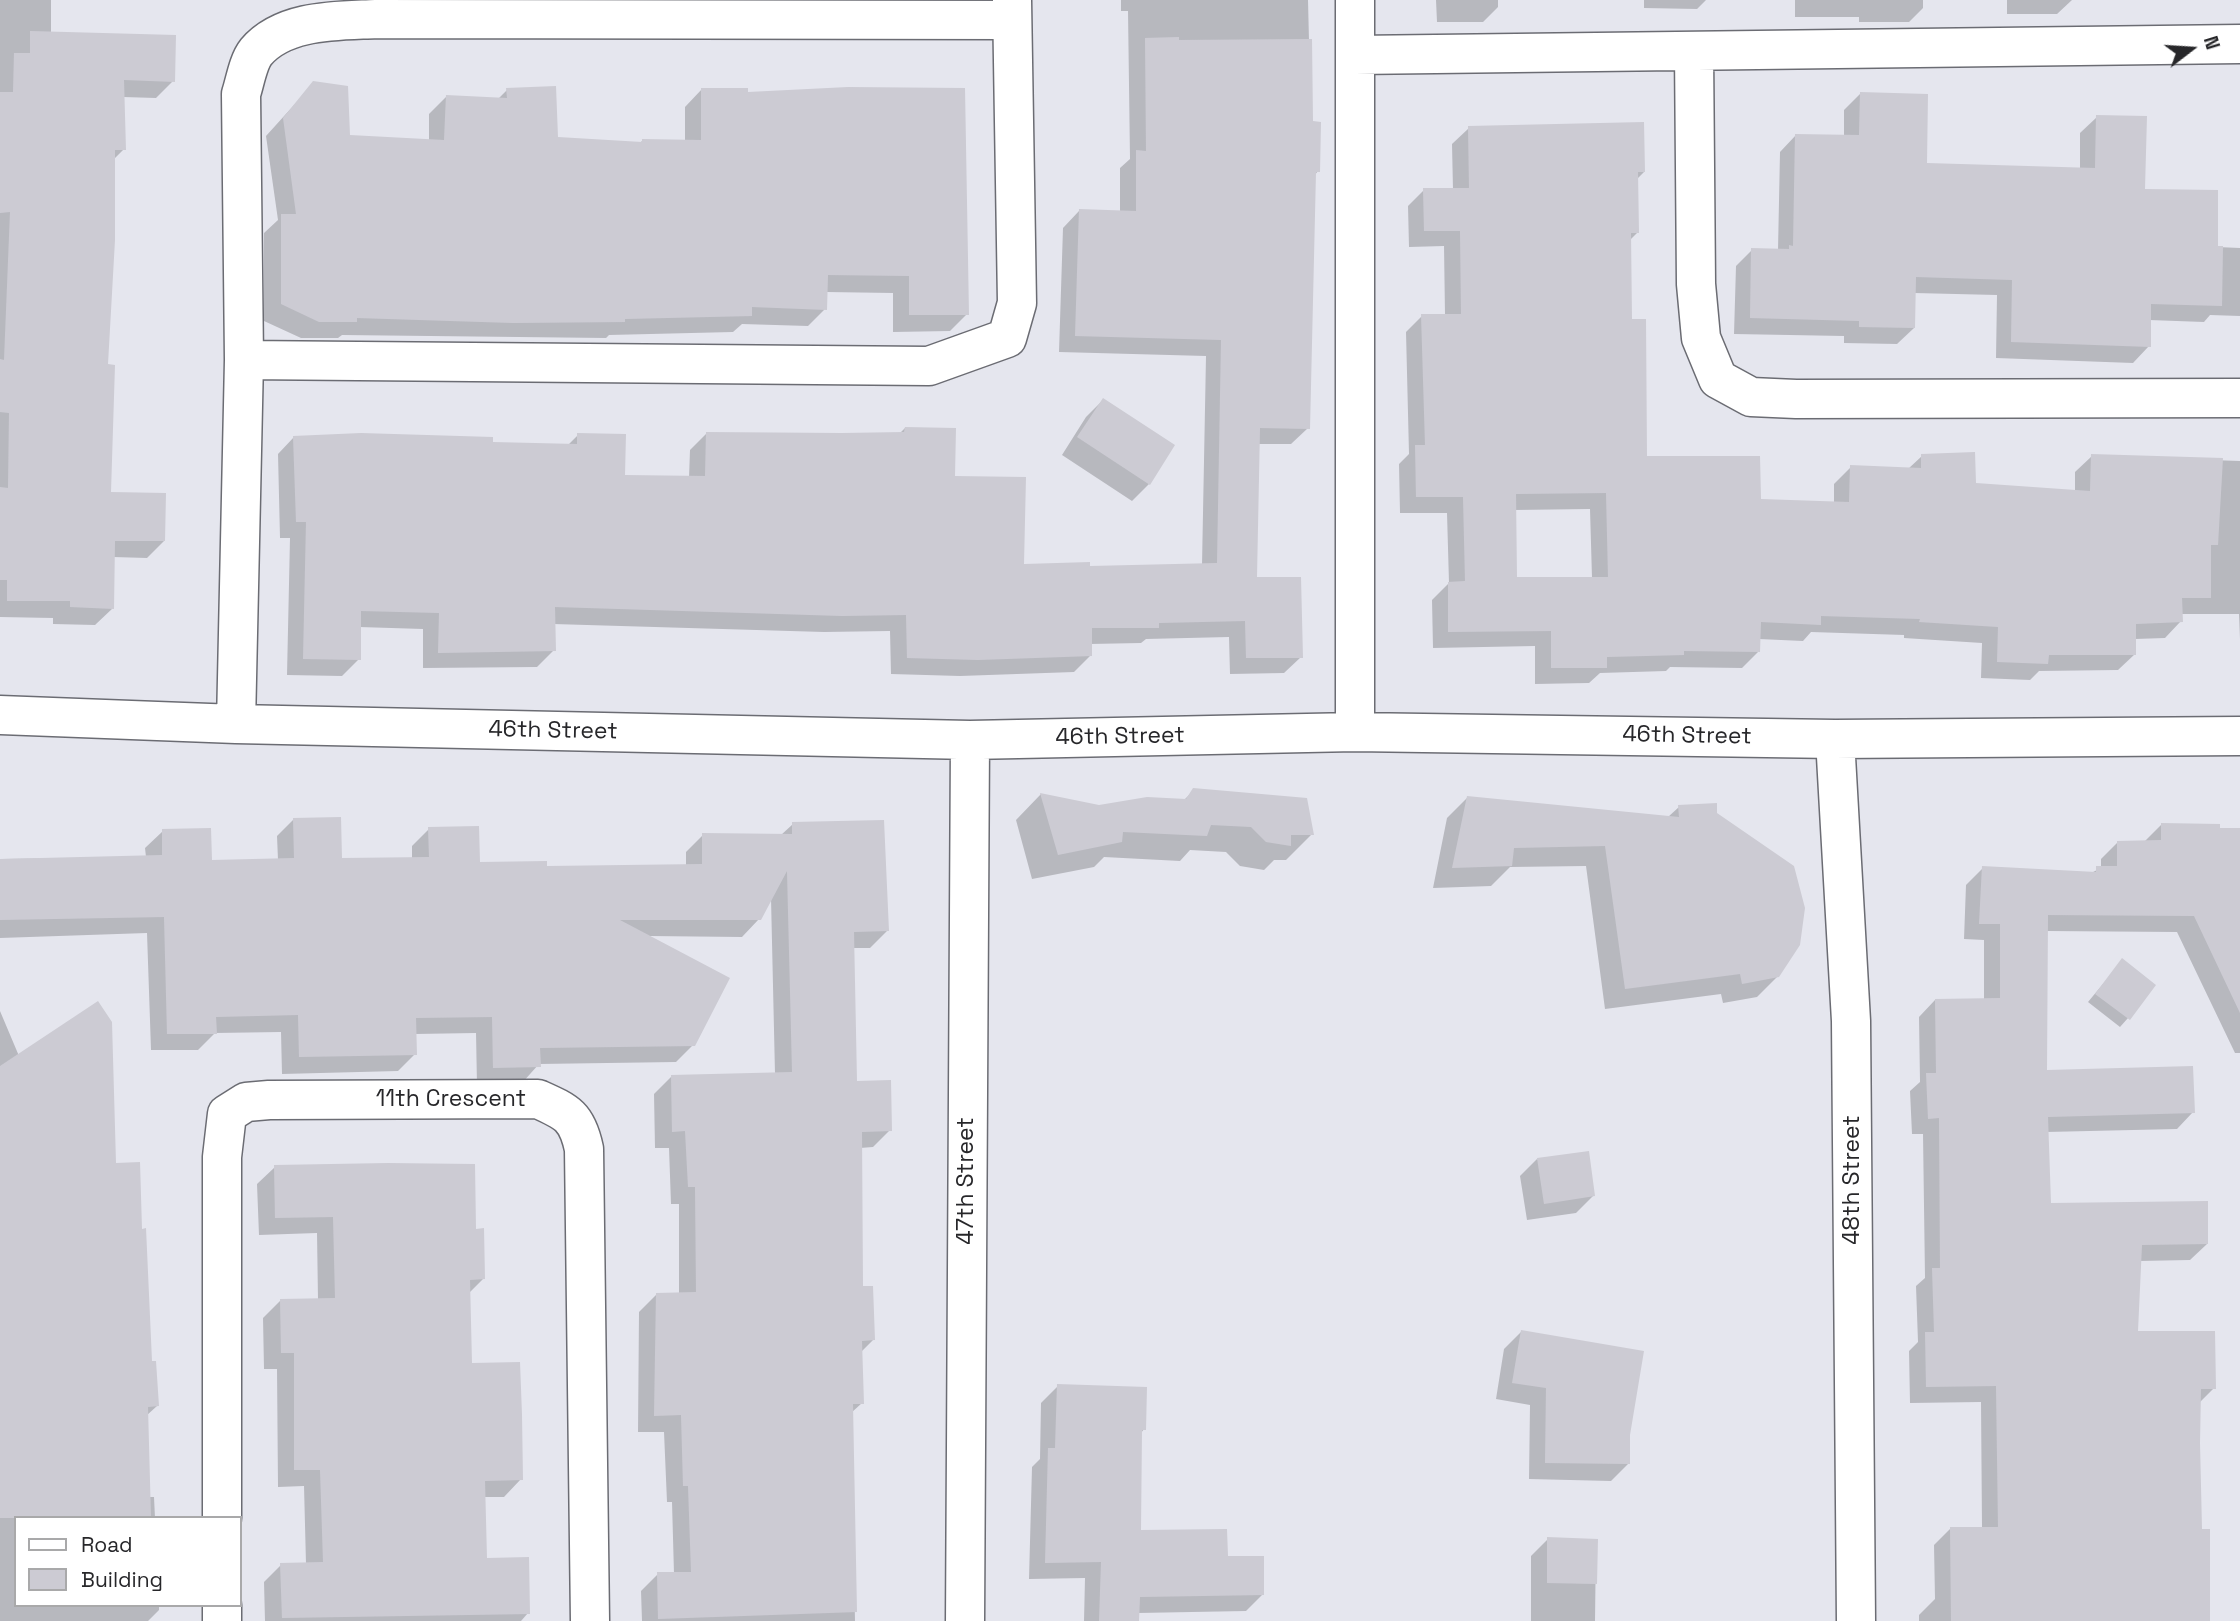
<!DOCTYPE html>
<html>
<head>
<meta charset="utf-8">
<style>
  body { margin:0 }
  #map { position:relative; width:2240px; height:1621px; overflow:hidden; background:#e5e6ee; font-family:"Space Grotesk",sans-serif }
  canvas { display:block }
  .legend { position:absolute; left:14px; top:1516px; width:228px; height:91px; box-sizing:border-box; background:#fff; border:2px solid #a9a9aa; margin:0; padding:9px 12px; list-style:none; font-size:21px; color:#27272a }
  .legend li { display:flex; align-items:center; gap:14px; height:35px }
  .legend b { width:35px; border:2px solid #a9a9aa }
  .north { position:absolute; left:2156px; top:14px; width:70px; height:70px; -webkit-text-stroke:5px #fff; paint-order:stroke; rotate:73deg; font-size:19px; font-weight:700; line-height:28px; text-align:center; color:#27272a }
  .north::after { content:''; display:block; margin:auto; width:24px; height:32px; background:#27272a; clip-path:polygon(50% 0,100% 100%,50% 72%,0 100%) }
</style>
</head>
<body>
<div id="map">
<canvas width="2240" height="1621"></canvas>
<ul class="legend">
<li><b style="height:9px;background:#fff"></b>Road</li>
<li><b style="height:19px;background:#cccbd3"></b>Building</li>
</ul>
<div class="north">N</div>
</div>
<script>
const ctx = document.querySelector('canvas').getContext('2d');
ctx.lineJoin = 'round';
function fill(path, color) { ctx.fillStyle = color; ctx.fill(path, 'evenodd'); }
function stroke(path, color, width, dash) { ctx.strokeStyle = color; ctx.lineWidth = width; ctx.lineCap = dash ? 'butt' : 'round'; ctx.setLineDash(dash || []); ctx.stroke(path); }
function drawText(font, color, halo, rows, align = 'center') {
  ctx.font = font + ' "Space Grotesk",sans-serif'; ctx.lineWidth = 5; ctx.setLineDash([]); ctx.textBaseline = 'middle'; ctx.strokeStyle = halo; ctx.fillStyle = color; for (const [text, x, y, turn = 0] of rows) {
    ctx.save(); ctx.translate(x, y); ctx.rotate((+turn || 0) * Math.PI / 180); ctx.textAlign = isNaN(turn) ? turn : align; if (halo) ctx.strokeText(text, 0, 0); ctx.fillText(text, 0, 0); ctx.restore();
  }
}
const shadow = new Path2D(`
  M0,0H51V34L173,81L156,98L123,97L124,149L113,160L106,366L109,494L164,541L147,558L113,557V608L95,625L53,624V618L0,617Z
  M1121,0H1308L1311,123L1318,171L1314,176L1308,428L1291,444H1258L1255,579L1301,657L1284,673L1230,674L1229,637L1146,639L1141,643L1090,644L1091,655L1074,672L960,676L891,674L890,631L824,632L553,624L554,650L537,667L423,668V629L359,627V659L342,676L287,675L290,538H280L278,454L294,437L567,446L578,435L623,476L689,478L690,450L707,433H900L905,428L953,477L1022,566L1089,568L1202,565L1206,356L1059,352L1063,228L1079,211L1120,212V168L1130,159L1128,11H1121Z
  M1436,0H1498V7L1483,22H1437Z
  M1644,0H1706L1697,9L1644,8Z
  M1795,0H1923V8L1909,22H1859V17H1795Z
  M2007,0H2072L2057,14H2007Z
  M314,83L349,137L429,141V114L446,97L498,99L507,90L556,139L640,143L642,141L685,142V107L702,89L747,94L967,314L950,331L893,332V293L826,292L825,309L808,326L742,324L733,332L609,335L606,338L342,335L338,338H301L264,321V233L278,220L266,136Z
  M1860,94L1925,165L2080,169V133L2097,117L2143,191L2217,247L2240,248V316L2210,315L2204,322L2149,320V346L2133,363L1996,358L1997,295L1914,293V328L1897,344L1844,343V336L1734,334L1736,266L1752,250H1778L1780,152L1796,135L1844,137V110Z
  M1469,128L1644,172L1637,179L1638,232L1630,240L1631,320L1646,458L1759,501L1834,503V484L1851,467L1908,469L1922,456L1975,485L2075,492V472L2092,456L2240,461V639L2239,614H2181V621L2165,638L2135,639V654L2118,670L2039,671L2030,680L1981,678L1982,643L1904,638V635L1811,632L1803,641L1759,639L1758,652L1742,668L1670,667L1666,671L1600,673L1589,683L1535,684V646L1433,648L1432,600L1449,583L1447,513H1400L1399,464L1409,454L1406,332L1422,316L1445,315L1444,246L1409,247L1408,206L1424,190H1453L1452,144ZM1590,509L1592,578L1515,579L1514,510Z
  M1103,400L1149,484L1132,501L1062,455L1086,417Z
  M1194,790L1312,834L1286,860H1274L1264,870L1240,866L1226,852L1190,850L1180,861L1104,857L1094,867L1032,879L1016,820L1041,794L1099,807L1183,801Z
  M1467,798L1668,817L1679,807L1716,814L1778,976L1757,997L1723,1003L1721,994L1605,1009L1586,866L1510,867L1491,886L1433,888L1447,818Z
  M294,819L340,860L412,859V846L429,829L478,863L546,868L686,866V852L703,835H781L793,824L888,930L870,948H853L855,1083L890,1130L873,1147L860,1148L862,1288L873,1340L861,1352L862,1403L851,1413L855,1621H642L641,1591L658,1574H674L672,1502H667L664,1432H638L639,1312L656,1295L679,1294V1204H671L669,1148H655L654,1094L671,1077L775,1074L771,898L759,919L742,937L648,936L693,1045L676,1062L539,1064L522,1083L477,1085L476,1033L415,1034V1054L398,1071L282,1074L281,1032L215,1033L198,1050H151L147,933L0,938V859L146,857L145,848L163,831L210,861L278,860L277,836Z
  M2162,824L2240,830V1053H2235L2177,932L2046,931L2045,1072L2193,1112L2177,1129L2046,1132L2049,1205L2207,1244L2190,1260L2139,1261L2136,1333L2214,1388L2199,1403L2200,1531L2209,1621H1919V1615L1935,1599L1934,1545L1951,1528H1982L1981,1402L1910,1403L1909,1351L1918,1342L1916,1286L1925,1278L1923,1134H1912L1910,1091L1920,1082L1919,1017L1935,1000H1984V940L1964,939L1966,885L1983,868L2091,873L2101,868V859L2118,842L2145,841Z
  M2122,961L2128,1018L2120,1027L2088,1002Z
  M0,1011L19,1056L114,1165L140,1230L150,1363L157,1406L146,1416L148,1497H154L155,1518H16V1605H159V1610L148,1621H0Z
  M1537,1159L1593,1196L1576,1213L1527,1220L1520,1176Z
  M275,1167L474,1230L483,1279L468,1294L470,1364L521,1479L504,1497H483L485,1560L528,1613L521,1621H265L264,1582L281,1565L306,1564L304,1486L278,1487L277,1369H264L263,1318L280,1301L318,1300L317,1233L259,1235L257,1184Z
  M1521,1332L1629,1435L1628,1464L1611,1481L1529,1479L1530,1405L1496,1399L1504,1349Z
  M1058,1386L1144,1429L1141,1433L1139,1532L1226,1558L1262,1595L1246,1611L1138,1613V1621H1084L1085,1578L1029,1579L1032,1467L1040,1459L1041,1403Z
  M1548,1539L1596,1540L1595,1621H1531V1556Z`);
const building = new Path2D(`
  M30,31L176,35L175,82L124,80L126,150H115V240L108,364L115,365L111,492L166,493L165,541H115L114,609L70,607V601H7V580H0V487L8,488L9,413L0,412V359L4,360L10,212L0,213V92H13L14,53H30Z
  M1179,37V40L1312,39L1313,121L1321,122L1320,172H1316L1310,429L1260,428L1257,577H1301L1303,658H1246L1245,621L1159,623V628H1092V656L978,660L907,658L906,615L842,616L555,607L556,651L438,653L439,613L361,611V660L303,659L306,522H296L293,436L361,433L493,437V442L577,444V433L626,434L625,475L705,476L706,432L842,433L904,432L905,427L956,428L955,476L1026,477L1024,564L1090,562V566L1217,563L1221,340L1075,336L1079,209L1136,211V150L1146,151L1145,38Z
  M313,81L348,86L350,135L444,140L446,95L507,98L506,88L556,86L558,137L642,142V139L701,140V88H748V92L848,87L965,88L969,315H909V276L828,275L827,310L752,307V316L625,319V322L513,323L357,318V322H319L281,304V214H296L283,118Z
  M1860,92L1928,94L1927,163L2095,168L2096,115L2147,116L2145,189L2218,190V246H2223L2222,306L2151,304V347L2011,342L2012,280L1916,277L1915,328L1859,327V321L1750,318L1751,248L1789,249V245L1793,246L1795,134L1859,135Z
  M1644,122L1645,172H1638L1639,233H1631L1632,319H1646L1647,456H1760L1761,499L1849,502L1850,465L1921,468V454L1975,452L1976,483L2090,491L2091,454L2223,458L2218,545H2211V598H2182L2183,622L2136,624V655H2049L2048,664L1997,662L1998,627L1919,622L1920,619L1821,616V625L1761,622L1760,652L1684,651V655L1607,657V668H1551V631L1448,632V582L1465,581L1463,497H1416L1415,445H1425L1421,314H1461L1460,231H1424L1423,188H1469L1468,126ZM1606,493L1608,577H1517L1516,494Z
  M1103,398L1175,445L1150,485L1077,437Z
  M1193,788L1307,798L1314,835H1291V846L1266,842L1251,827L1211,825L1207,836L1123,832L1122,842L1058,855L1040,793L1099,805L1147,797L1186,799Z
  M1467,796L1679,817L1678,805L1717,803V813L1794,866L1805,908L1800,945L1779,977L1742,984L1740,974L1625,989L1605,846L1514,848L1512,866L1452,868Z
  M341,817L342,858L429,857L428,827L479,826L480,862L547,861V866L702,864V833L792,834V822L884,820L889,931L854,932L857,1081L891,1080L892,1131L862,1132L863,1286H873L875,1340L862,1341L864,1404H853L857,1612L658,1619L657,1572H691L688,1486H683L681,1415L654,1416L656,1293L696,1292L695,1187H688L685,1131L672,1132L671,1075L792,1072L787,871L761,920H620L730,978L695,1046L540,1048L541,1067L493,1068L492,1017L416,1018L417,1055L299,1057L298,1015L216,1017L217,1034H167L164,917L0,920V859L162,855V829L211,828L212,860L294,858L293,818Z
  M2161,823L2220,824V828H2240V1013L2194,916L2048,915L2047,1070L2193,1066L2195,1113L2048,1117L2051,1203L2208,1201V1244L2142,1245L2138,1331H2215L2216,1389H2201L2200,1443L2202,1529H2210V1621H1951L1950,1527H1998L1996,1386L1926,1387L1925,1332H1934L1932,1268H1940L1939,1118L1928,1119L1926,1073H1936L1935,999L2000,998V924H1979L1982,866L2096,872V866H2117V841L2161,840Z
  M2122,958L2156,985L2130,1020L2095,994Z
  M98,1001L112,1022L116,1163L140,1162L142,1229L146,1228L152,1361H156L159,1406L148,1407L151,1518H0V1066Z
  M1589,1151L1595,1196L1544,1204L1537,1158Z
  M388,1163L475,1164L476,1229L484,1228L485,1279L470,1280L472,1363L520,1362L522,1415L523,1480L485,1481L487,1558L529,1557L530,1614L282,1618L280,1563L323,1562L320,1470H294V1353H281L280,1299L335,1298L333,1217L275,1218L274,1165Z
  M1521,1330L1644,1351L1630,1435V1464L1545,1463L1546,1388L1512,1383Z
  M1057,1384L1147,1387L1146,1430H1142L1141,1530L1227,1529L1228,1556H1264V1595L1140,1597L1139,1621H1099L1101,1562L1045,1563L1048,1448H1055Z
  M1547,1537L1598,1539L1597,1584L1547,1583Z`);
const minor = new Path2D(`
  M1355,0V732
  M1694,51L1696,284L1701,338L1718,379L1751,397L1796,399L2240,398
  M1355,55L2240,44
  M244,360L929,366L1007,338L1017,303L1012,0
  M0,715L236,724L970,740L1355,732L1835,739L2240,736
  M236,724L244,360L241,94C245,82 248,62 256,52C284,19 338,21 376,19L1012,20
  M1835,739L1851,1021L1856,1621
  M222,1518V1157L227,1114L246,1102L269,1100L538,1099C567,1112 577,1116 584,1149L590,1621
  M222,1621V1605
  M965,1621L970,740`);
const streetNames = [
  ["46th Street",553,731,1],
  ["46th Street",1687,736,1],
  ["46th Street",1120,737,-1],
  ["11th Crescent",451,1100],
  ["48th Street",1853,1180,-90],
  ["47th Street",967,1181,-90]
];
fill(shadow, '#0003');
fill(building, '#cccbd3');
stroke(minor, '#6b6c73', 41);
stroke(minor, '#fff', 38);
drawText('23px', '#27272a', '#fff', streetNames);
</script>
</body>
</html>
